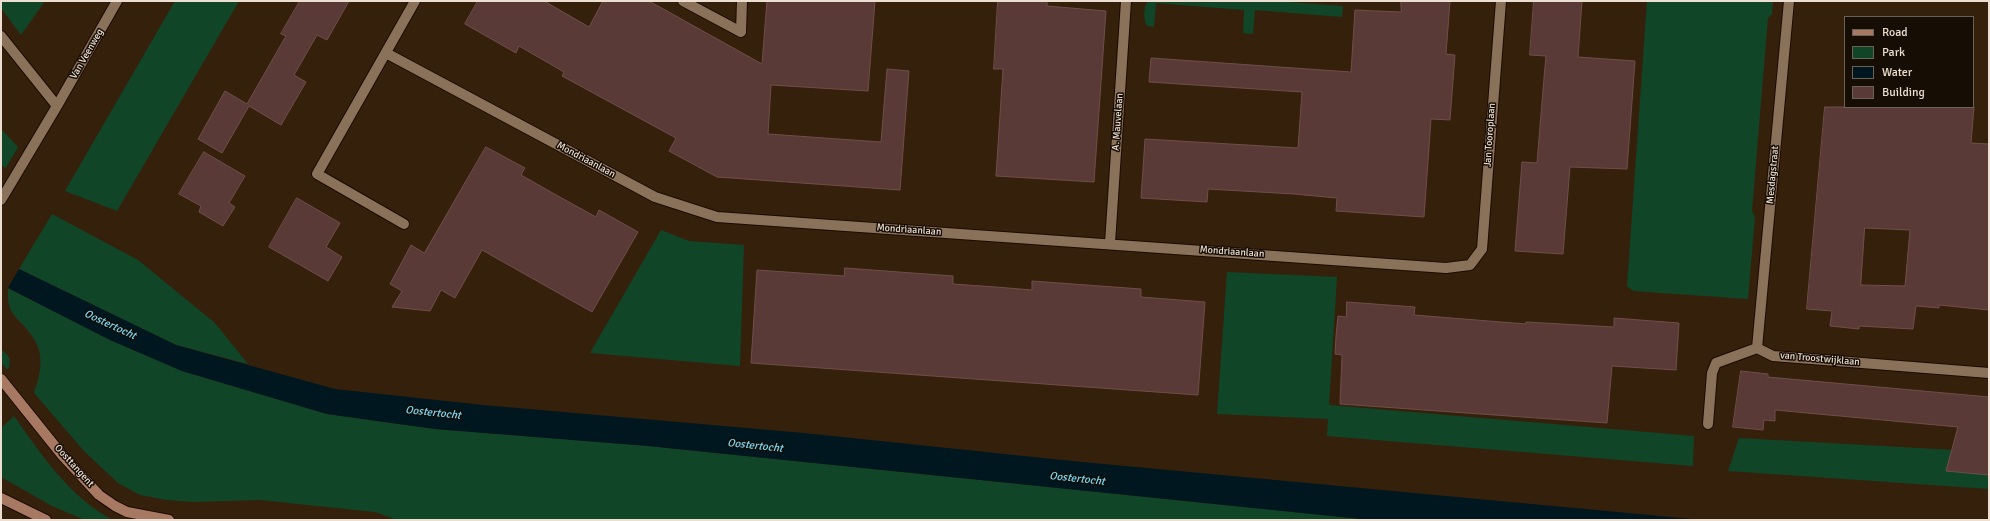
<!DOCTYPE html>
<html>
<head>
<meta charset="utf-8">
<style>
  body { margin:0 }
  #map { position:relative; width:1990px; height:521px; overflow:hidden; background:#35210b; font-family:Signika,sans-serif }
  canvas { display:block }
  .frame { position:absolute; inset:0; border:2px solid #ecded1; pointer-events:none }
  .legend { position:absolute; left:1844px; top:16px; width:130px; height:92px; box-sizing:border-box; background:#160d05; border:1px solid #6c6157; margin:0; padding:5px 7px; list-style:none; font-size:12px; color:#ecded1 }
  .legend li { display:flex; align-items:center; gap:8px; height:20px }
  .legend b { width:20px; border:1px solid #6c6157 }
</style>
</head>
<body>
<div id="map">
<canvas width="1990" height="521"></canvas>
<div class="frame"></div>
<ul class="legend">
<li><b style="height:5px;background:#a77963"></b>Road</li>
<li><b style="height:11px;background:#114527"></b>Park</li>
<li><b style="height:11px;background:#001720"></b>Water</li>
<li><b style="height:11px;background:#5a3a37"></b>Building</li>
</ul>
</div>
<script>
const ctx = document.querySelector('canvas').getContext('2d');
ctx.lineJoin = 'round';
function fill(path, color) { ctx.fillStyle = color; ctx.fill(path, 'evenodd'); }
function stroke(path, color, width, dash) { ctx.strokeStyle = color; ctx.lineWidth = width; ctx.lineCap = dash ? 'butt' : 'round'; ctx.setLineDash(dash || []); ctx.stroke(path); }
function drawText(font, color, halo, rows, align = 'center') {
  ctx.font = font + ' Signika,sans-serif'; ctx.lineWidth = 3; ctx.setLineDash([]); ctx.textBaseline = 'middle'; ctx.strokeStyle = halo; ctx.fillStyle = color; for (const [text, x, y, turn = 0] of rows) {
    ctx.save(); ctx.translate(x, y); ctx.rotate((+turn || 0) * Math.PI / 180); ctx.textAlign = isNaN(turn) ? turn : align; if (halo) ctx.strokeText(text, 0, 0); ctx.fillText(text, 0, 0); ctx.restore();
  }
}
const green = new Path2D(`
  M1,1H45L21,35L1,8Z
  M175,1H239L117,211L65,191Z
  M1148,1H1275L1343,6L1342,17L1255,10L1253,34L1243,33L1244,10L1156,3L1154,27L1147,26C1143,17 1143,9 1148,1Z
  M1647,1H1773L1772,14L1768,18L1752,211L1755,217L1748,299L1633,291L1627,286Z
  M1,129L18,147L6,168L1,165Z
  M52,214L138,260L215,323L248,364L176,345L19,269Z
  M661,230L689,241L744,245L740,366L590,353Z
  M1227,272L1337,277L1329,405L1694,436L1693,466L1327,436L1328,419L1217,414Z
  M8,288L110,340L182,371L327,414L435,429L648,446L1371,520H397L375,512L260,500L193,502L167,500L140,495L118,483L84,451L34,393C40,376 45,356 34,339C21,317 6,319 8,288Z
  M1,349C9,356 12,359 8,370L1,363Z
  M14,416C41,454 70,498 113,520H85L52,506L1,477V428Z
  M1739,438L1989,452V489L1728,471Z`);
const water = new Path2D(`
  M19,269L176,345L335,389L483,405L804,433L1072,461L1703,520H1371L648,446L435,429L327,414L182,371L110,340L8,288Z`);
const building = new Path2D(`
  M300,1H349L327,40L317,35L294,75L306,82L281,125L249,106L222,153L198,139L225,91L247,104L286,36L281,34Z
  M478,1H544L589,27L603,1H649L762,64L767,1H875L868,91L771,85L768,134L881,142L887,69L909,71L900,190L717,177L669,151L676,138L562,76L564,72L519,46L516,53L465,24Z
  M998,1H1047V6L1106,11L1094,182L996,176L1003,69H994Z
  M1401,1H1450L1446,54L1455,55L1450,120L1431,119L1424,217L1336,211L1337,198L1294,194L1208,189L1207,202L1141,198L1145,139L1298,148L1302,92L1149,82L1151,58L1351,72L1355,10L1401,12Z
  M1534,1H1582L1578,57L1635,61L1627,169L1570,167L1563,254L1515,251L1522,162L1537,163L1544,78L1546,56L1530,55Z
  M1825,107H1974L1971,143L1989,144V310L1939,305V308L1916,306L1913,329L1859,326V329L1830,326L1832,311L1807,309ZM1865,228L1910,230L1905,286L1861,285Z
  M486,147L525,168L521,175L558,196L596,217L599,210L638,232L592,312L482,250L455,298L441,290L430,311L392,307L402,291L390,284L411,245L424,253Z
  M204,152L245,176L229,203L235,207L223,226L199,212L201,206L179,194Z
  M297,198L340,223L326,247L342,257L328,281L269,247Z
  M845,268L953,276V284L996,287L1032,290V281L1141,289V297L1205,302L1198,395L751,363L757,270L844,276Z
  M1347,302L1415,307L1414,315L1526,324V322L1614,327V318L1679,323L1676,370L1612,366L1607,423L1340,404L1342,355L1335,354L1336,336L1338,316L1346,317Z
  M1741,371L1768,374V377L1989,397V475L1946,471L1958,427L1775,410V421L1764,420L1763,430L1733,427Z`);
const street = new Path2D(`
  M683,1L741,32L742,1
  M1,36L57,106
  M386,53L655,197L717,217L1446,268L1470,265L1482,249L1501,1
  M1,200L57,106L117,1
  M404,224L317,174L415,1
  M1110,243L1126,1
  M1757,348L1789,1
  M1708,424L1712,373L1716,363L1757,348L1773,356L1989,373`);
const secondary = new Path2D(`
  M1,379L62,455L99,495L115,506L127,512L169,520
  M1,498L46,520`);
const streetNames = [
  ["Van Veenweg",87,54,-60],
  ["A. Mauvelaan",1118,122,-86],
  ["Jan Tooroplaan",1490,135,-86],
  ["Mondriaanlaan",586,160,28],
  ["Mesdagstraat",1773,175,-85],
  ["Mondriaanlaan",909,230,4],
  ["Mondriaanlaan",1232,252,4],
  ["van Troostwijklaan",1820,359,5],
  ["Oosttangent",74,466,48]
];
const waterNames = [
  ["Oostertocht",110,325,25],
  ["Oostertocht",433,413,6],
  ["Oostertocht",755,446,6],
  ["Oostertocht",1077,479,6]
];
fill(green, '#114527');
fill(water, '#001720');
fill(building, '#5a3a37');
stroke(building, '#6f4e4a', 1);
stroke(street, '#1c0a00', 12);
stroke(secondary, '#1c0a00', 12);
stroke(street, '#8a715a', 10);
stroke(secondary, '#a77963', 10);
drawText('10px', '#ecded1', '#160d05', streetNames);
drawText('italic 11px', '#77dbfc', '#160d05', waterNames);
</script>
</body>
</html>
